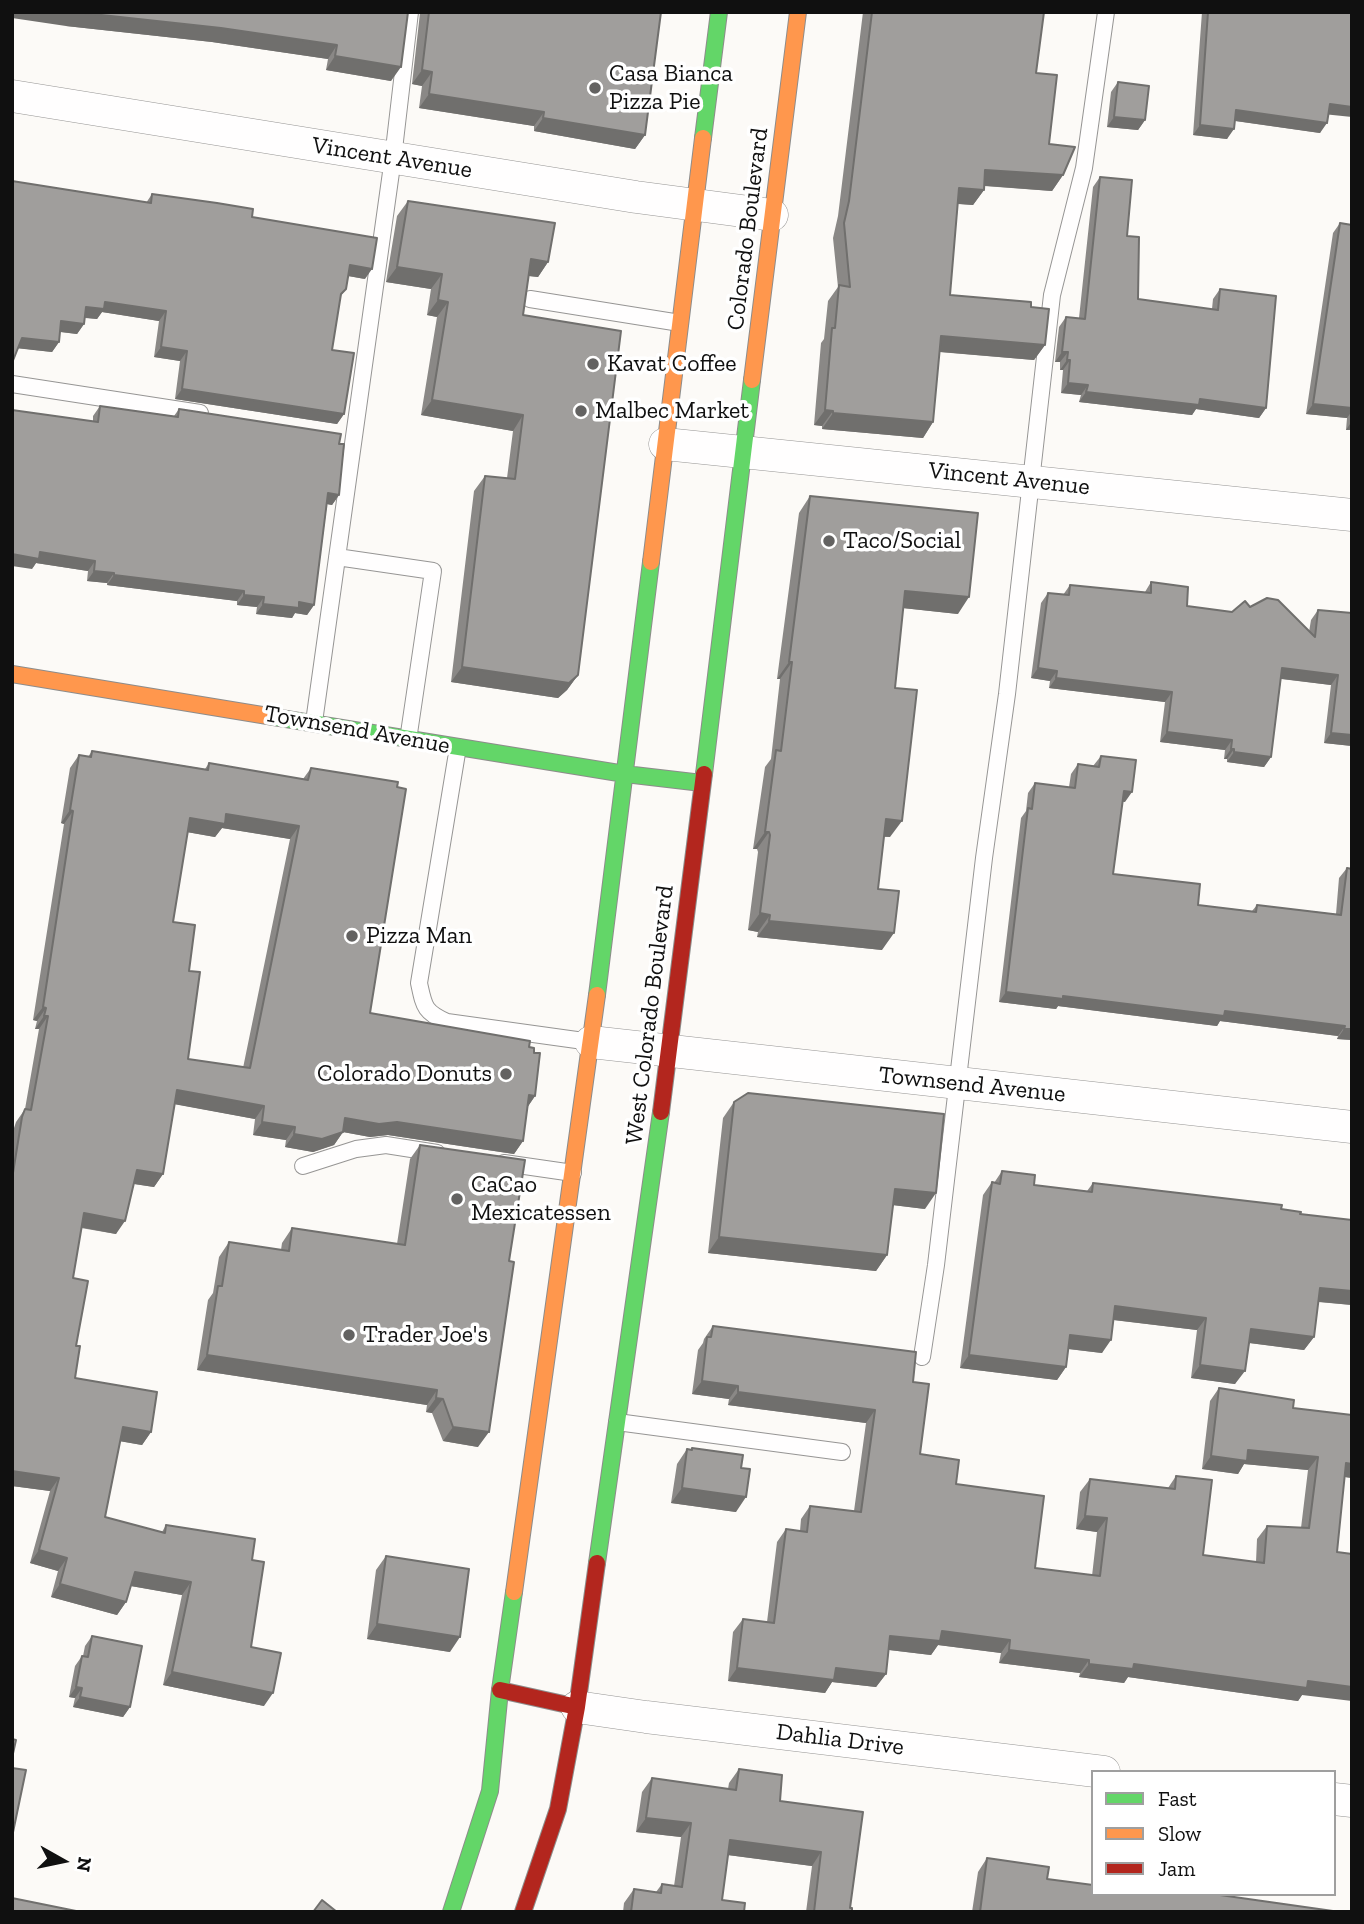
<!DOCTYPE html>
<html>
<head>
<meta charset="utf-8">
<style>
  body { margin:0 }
  #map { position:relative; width:1364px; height:1924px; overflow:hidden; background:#fcfaf7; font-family:"Zilla Slab",serif }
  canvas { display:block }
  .frame { position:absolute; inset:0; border:14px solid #101010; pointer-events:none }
  .legend { position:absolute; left:1091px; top:1770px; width:245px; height:126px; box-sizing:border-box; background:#fff; border:2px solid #9f9f9f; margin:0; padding:9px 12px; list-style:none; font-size:21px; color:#101010 }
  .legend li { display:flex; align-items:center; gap:14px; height:35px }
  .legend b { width:35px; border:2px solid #9f9f9f }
  .north { position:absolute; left:28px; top:1826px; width:70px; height:70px; -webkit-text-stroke:5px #fff; paint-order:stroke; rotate:99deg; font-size:19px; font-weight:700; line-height:28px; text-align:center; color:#101010 }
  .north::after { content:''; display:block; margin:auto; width:24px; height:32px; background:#101010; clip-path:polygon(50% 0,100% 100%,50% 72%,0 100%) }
</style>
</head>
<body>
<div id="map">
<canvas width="1364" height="1924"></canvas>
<div class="frame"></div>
<ul class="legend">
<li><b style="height:9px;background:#63d668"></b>Fast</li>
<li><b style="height:9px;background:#ff974d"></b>Slow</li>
<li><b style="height:9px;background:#b3261e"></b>Jam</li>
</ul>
<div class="north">N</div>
</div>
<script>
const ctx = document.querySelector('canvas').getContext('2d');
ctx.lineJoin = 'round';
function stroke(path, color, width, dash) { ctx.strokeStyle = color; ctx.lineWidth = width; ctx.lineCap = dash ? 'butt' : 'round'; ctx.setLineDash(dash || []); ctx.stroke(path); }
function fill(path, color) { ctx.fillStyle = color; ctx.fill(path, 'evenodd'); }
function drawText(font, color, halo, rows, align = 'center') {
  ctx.font = font + ' "Zilla Slab",serif'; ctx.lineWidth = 7; ctx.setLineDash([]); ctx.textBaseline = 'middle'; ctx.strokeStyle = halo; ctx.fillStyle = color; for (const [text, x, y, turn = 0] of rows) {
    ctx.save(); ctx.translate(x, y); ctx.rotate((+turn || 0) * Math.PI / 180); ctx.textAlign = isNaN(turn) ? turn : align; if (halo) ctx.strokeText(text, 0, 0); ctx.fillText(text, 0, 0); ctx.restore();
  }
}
const lane = new Path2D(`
  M530,299L680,323
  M12,384L200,413
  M337,557L433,571L408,740
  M314,722L393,158L410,12
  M458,747L419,983C424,1006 424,1012 447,1022L591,1042
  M504,1163L573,1173
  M303,1166L356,1149L386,1145L437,1153
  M922,1357L936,1265L984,858L1007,694L1052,295L1084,168L1106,12
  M617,1422L842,1452`);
const street = new Path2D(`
  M12,96L636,197L772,215
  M665,444L1352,515
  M591,1042L1352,1127
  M577,1707L646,1717L1104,1772
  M1334,1799L1352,1801`);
const fast = new Path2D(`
  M703,138L719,12
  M274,717L625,774L702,783
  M704,774L752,380
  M597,995L651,562
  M597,1563L661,1112
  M451,1912L490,1791L500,1690L514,1592`);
const slow = new Path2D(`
  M752,380L798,12
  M651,562L703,138
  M12,674L274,717
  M514,1592L597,995`);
const jam = new Path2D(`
  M661,1112L704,774
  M500,1690L577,1707
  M523,1912L558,1809L577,1707L597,1563`);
const wall = new Path2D(`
  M408,12L391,81L326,70L328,59L212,42L66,26Z
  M661,12L645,135L635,149L534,131V126L419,108L422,86L412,84L420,13Z
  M863,12H1044L1036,73L1049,144L1063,175L1052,191L984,186V190L973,205L958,204L950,295L1031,307L1045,345L1034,360L939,352L933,422L923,438L822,429V426L814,425L821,343L824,339L828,301L838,287L833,238L838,216Z
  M1202,12H1352L1328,115L1320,133L1235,121L1227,139L1193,135Z
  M1118,82L1145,120L1138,130L1107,127L1111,92Z
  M1100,177L1127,236L1138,299L1212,309L1213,299L1220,289L1266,408L1259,418L1196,409L1192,415L1079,402L1081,395L1061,393L1063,370H1060V362H1055L1059,327L1066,317L1079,318L1093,187Z
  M12,181L146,203L152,194L252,217L365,279L348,276L346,289L340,297L332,350L344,414L337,424L175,399L180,361L154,357L159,321L102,312L97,319L85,318L84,324L77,334L60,332L59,342L52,352L18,348Z
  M408,201L548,262L538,277L529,276L523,315L578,675L567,690L558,698L451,682L474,491L485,476L507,478L513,431L421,415L437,317L427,315L431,289L386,282L397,216Z
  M1340,223L1352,225V430H1346L1347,418L1306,414L1333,233Z
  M100,406L174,416L179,409L339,444V495L332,505L327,504L314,605L307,615L295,613L292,618L256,614L257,607L237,605V601L107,585V583L87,581L88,571L36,563L32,569L93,421V416Z
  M810,496L958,614L903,608L895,688L890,837H884L878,889L882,950L757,937L758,932L748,930L758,852L757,849H753L765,767L771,759L780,679H777L799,513Z
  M1151,582L1187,606L1232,612L1250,607L1309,632L1311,620L1318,610L1352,613V746L1324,743L1331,685L1281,679L1271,757L1264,767L1227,762V759H1224L1225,750L1160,742L1165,702L1049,688L1050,681L1031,678L1041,603L1048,593L1063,595L1070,585L1145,592Z
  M92,751L205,769L209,763L303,779L311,768L370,1013L529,1047L535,1096L527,1108L523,1141L514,1154L388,1135L370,1137L343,1132L334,1145L313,1152L285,1147L286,1140L253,1135L255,1119L175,1104L163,1174L154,1187L134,1184L116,1234L81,1228L73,1278L76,1346L75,1378L151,1432L142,1445L120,1441L105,1517L162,1532L166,1525L252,1560L251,1647L264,1706L163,1685L182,1595L131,1586L126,1602L117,1615L51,1597L58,1571L30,1563L50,1491L12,1486V1134L16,1122L25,1109L39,1029H35L37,1021L33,1020L64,824L61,823L70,768L79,755L88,757ZM222,828L290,839L243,1068L188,1059L189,971L173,922L187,832L215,837Z
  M1101,756L1125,802L1122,801L1113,874L1198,905L1252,911L1257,905L1336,914L1339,878L1347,868L1352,869V1040L1337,1039L1338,1036L1220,1021L1217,1026L1058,1006L1056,1009L999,1002L1021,818L1026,811L1028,793L1035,783L1069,787L1071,774L1078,764L1093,766Z
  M734,1102L925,1209L893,1205L887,1255L876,1271L708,1253L723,1118Z
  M420,1145L478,1447L443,1441L432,1413L426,1412L427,1405L197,1370L208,1300L213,1293L219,1257L229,1242L281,1250L282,1243L292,1228L397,1244L410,1159Z
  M1002,1171L1034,1185L1087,1191L1093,1183L1281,1209L1300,1214L1352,1305L1318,1302L1314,1337L1304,1350L1249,1343L1235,1384L1191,1378L1197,1330L1113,1320L1102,1353L1068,1349L1066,1367L1057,1380L960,1368L983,1195L992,1182L994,1183Z
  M713,1326L913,1382L920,1454L956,1484L1035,1568L1092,1576L1097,1532L1076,1529L1080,1492L1090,1479L1168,1488L1176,1476L1203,1555L1256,1562L1257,1539L1267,1526L1301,1528L1308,1470L1244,1464L1238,1474L1202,1469L1210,1401L1219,1388L1293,1408L1352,1415V1478L1345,1477L1302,1695L1298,1701L1128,1677L1124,1683L1079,1677L1080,1673L999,1663L1001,1653L938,1645L931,1655L889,1650L886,1674L876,1687L832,1682L825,1693L728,1681L733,1632L743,1619L767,1622L777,1542L786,1529L800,1531L801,1519L810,1506L854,1511L866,1423L728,1405L729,1399L692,1394L698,1350L703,1343L704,1339Z
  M692,1448L741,1468L736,1512L671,1503L677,1464L687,1449L691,1450Z
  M386,1556L450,1652L367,1639L376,1570Z
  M92,1636L130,1707L123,1717L73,1707L75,1698L69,1697L75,1666L82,1656H83L85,1646Z
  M739,1769L780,1801L863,1812L850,1908L852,1912H806L812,1866L728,1855L722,1900L744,1912H623L624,1903L634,1889L656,1892L662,1884L674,1886L681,1837L636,1832L642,1792L652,1778L728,1789L729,1783Z
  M987,1858L1093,1894L1340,1912H972L978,1872Z`);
const shadedWall = new Path2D(`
  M12,12H74L221,28L337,45L328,59L212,42L66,26L12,18Z
  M335,56L401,67L391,81L326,70Z
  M422,70L432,72L422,86L412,84Z
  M429,94L544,112L534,126L419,108Z
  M1330,104L1352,107V117L1323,114Z
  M1236,110L1327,123L1320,133L1229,120Z
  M1114,117L1145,120L1138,130L1107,127Z
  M543,118L645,135L635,149L534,131Z
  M1200,125L1234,129L1227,139L1193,135Z
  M985,170L1063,175L1052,191L975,185Z
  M959,188L984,190L973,205L948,203Z
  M531,259L548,262L538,277L520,275Z
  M350,265L372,269L365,279L343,275Z
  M397,267L442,274L431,289L386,282Z
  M438,300L448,302L437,317L427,315Z
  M105,302L166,311L159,321L102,312L97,319L79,317L86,307Z
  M61,321L84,324L77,334L54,331Z
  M941,336L1045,345L1034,360L930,351Z
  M22,338L59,342L52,352L15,348Z
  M161,347L187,351L180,361L154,357Z
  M1062,352H1068L1060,362H1055Z
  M1067,360H1070L1063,370H1060Z
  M1068,383L1088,385L1081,395L1061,393Z
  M182,389L344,414L337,424L175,399Z
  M1086,392L1200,399L1266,408L1259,418L1196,409L1192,415L1079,402Z
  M432,400L523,415L513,431L421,415Z
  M1313,404L1352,408V411L1347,418L1306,414Z
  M825,410L833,411L822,426L814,425Z
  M833,413L933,422L923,438L822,429Z
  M1352,421V430H1346Z
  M328,493L339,495L332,505L321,503Z
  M40,552L95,561L88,571L36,563L32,569L12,566V554Z
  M94,571L114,573L107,583L87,581Z
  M114,575L244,591L237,601L107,585Z
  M905,591L969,597L958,614L893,607Z
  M244,595L264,597L257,607L237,605Z
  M299,602L314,605L307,615L295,613L292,618L256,614L263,604Z
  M789,662H792L780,679H777Z
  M462,667L578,675L567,690L558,698L451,682Z
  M1038,668L1057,671L1050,681L1031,678Z
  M1282,668L1338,675L1331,685L1275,678Z
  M1056,678L1172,692L1165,702L1049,688Z
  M1167,732L1232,740L1225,750L1160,742Z
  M1331,733L1352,735V746L1324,743Z
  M1231,749H1234L1227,759H1224Z
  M1234,752L1271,757L1264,767L1227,762Z
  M1124,791L1132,792L1125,802L1117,801Z
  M70,810L73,811L64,824L61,823Z
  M226,814L299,826L290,839L222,828L215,837L181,831L190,818Z
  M886,819L902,821L890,837L875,835Z
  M765,832H769L757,849H753Z
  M760,913L770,915L758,932L748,930Z
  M769,921L894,933L882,950L757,937Z
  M1006,992L1063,996L1225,1011L1345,1026L1338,1036L1220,1021L1217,1026L1058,1006L1056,1009L999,1002Z
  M43,1007L46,1008L37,1021L33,1020Z
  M44,1016H48L39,1029H35Z
  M1344,1029H1352V1040L1337,1039Z
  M177,1090L264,1106L255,1119L168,1103Z
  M529,1095L535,1096L526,1109Z
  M345,1118L397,1122L523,1141L514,1154L388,1135L370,1137L343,1132L334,1145L313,1152L285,1147L294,1134Z
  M262,1122L295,1127L286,1140L253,1135Z
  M137,1170L163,1174L154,1187L128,1183Z
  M895,1189L936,1193L925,1209L884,1204Z
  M84,1213L125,1221L116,1234L74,1226Z
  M719,1237L887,1255L876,1271L708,1253Z
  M1320,1288L1352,1291V1305L1311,1301Z
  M1115,1306L1206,1318L1197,1330L1106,1319Z
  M1251,1329L1314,1337L1304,1350L1242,1342Z
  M1070,1335L1111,1340L1102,1353L1061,1348Z
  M207,1355L437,1390L427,1405L197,1370Z
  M969,1355L1066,1367L1057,1380L960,1368Z
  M1200,1365L1245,1371L1235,1384L1191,1378Z
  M702,1381L738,1386L729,1399L692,1394Z
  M738,1392L875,1410L866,1423L728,1405Z
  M436,1398L443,1399L432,1413L426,1412Z
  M123,1427L151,1432L142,1445L113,1440Z
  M453,1427L489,1432L478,1447L443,1441Z
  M1248,1450L1318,1457L1308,1470L1244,1464L1238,1474L1202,1469L1211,1456Z
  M1346,1463L1352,1464V1478L1337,1476Z
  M12,1471L59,1478L50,1491L12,1486Z
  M682,1488L746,1497L736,1512L671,1503Z
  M1085,1516L1107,1518L1097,1532L1076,1529Z
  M39,1550L67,1558L58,1571L30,1563Z
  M135,1572L191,1582L182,1595L125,1585Z
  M60,1584L126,1602L117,1615L51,1597Z
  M377,1624L460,1637L450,1652L367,1639Z
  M942,1631L1010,1640L1001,1653L938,1645L931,1655L881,1649L890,1636Z
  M1009,1650L1089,1660L1080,1673L999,1663Z
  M1089,1664H1134L1308,1681L1352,1687V1701L1302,1695L1298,1701L1128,1677L1124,1683L1079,1677Z
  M737,1668H836L886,1674L876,1687L832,1682L825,1693L728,1681Z
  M172,1672L273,1693L264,1706L163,1685Z
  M76,1687L82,1688L75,1698L69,1697Z
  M80,1697L130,1707L123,1717L73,1707Z
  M646,1818L691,1823L681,1837L636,1832Z
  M730,1840L821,1852L812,1866L720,1854Z`);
const building = new Path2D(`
  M74,12H408L401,67L335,56L337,45L221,28Z
  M429,12H661L645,135L543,118L544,112L429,94L432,72L422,70Z
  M872,12H1044L1036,73L1057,75L1049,144L1075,147L1063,175L985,170L984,190L959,188L950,295L1031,302V307L1049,309L1045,345L941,336L933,422L833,413V411L825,410L832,328H835L839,285L850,287L844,223L849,201Z
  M1208,12H1352V107L1330,104L1327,123L1236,110L1234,129L1200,125Z
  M1118,82L1149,86L1145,120L1114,117Z
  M1100,177L1132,180L1127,236L1139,237L1138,299L1218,310L1220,289L1276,296L1266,408L1200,399L1199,405L1086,392L1088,385L1068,383L1070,360H1067L1068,352H1062L1066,317L1085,319Z
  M12,181L151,203L152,194L217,203L253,209L252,217L377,238L372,269L350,265L346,289L341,294L332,350L354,353L344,414L182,389L187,351L161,347L166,311L105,302L104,309L86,307L84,324L61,321L59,342L22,338L12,363Z
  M408,201L555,223L548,262L531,259L523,315L621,331L578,675L569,683L462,667L485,476L515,479L523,415L432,400L448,302L438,300L442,274L397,267Z
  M1340,223L1352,225V408L1313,404Z
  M100,406L178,417L179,409L341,434L339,444H344L339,495L328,493L314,605L299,602V608L263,604L264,597L244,595V591L114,575V573L94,571L95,561L40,552L39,559L12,554V410L98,422Z
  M810,496L978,513L969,597L905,591L895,688L917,690L902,821L886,819L878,889L899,891L894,933L769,921L770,915L760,913L770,835L769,832H765L776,750L781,751L792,662H789Z
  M1151,582L1188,587L1187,606L1232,612L1245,601L1250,607L1267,598L1278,600L1315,637L1318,610L1352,613V735L1331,733L1338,675L1282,668L1271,757L1234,752V749H1231L1232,740L1167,732L1172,692L1056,678L1057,671L1038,668L1048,593L1069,595L1070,585L1151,593Z
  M92,751L208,770L209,763L308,780L311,768L398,782L397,787L406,789L370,1013L530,1041L529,1047L534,1048V1053H540L535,1096L529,1095L523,1141L397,1122L379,1124L345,1118L343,1132L322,1139L294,1134L295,1127L262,1122L264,1106L177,1090L163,1174L137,1170L125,1221L84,1213L73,1278L88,1281L76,1346H80L75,1378L157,1392L151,1432L123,1427L105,1517L165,1533L166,1525L255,1539L252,1560L264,1562L251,1647L281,1653L273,1693L172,1672L191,1582L135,1572L126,1602L60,1584L67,1558L39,1550L59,1478L12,1471V1179L22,1117L25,1109L31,1110L48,1016H44L46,1008L43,1007L73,811L70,810L79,755L91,757ZM226,814L299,826L250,1068L188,1059L200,972L189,971L195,925L173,922L190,818L225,824Z
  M1101,756L1136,760L1132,792L1124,791L1113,874L1200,884L1198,905L1256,912L1257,905L1341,915L1347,868L1352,869V1029H1344L1345,1026L1225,1011L1224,1016L1063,996V999L1006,992L1028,808L1032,809L1035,783L1075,788L1078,764L1099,767Z
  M748,1093L944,1114L936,1193L895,1189L887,1255L719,1237L734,1102Z
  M420,1145L525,1160L509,1261L514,1262L489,1432L453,1427L443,1399L436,1398L437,1390L207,1355L218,1286H222L229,1242L289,1251L292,1228L405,1245Z
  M1002,1171L1035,1175L1034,1185L1092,1192L1093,1183L1282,1205L1281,1209L1301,1212L1300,1214L1352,1220V1291L1320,1288L1314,1337L1251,1329L1245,1371L1200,1365L1206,1318L1115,1306L1111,1340L1070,1335L1066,1367L969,1355L992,1182L1000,1184Z
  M713,1326L916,1352L913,1382L929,1384L920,1454L959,1460L956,1484L1044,1496L1035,1568L1100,1576L1107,1518L1085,1516L1090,1479L1175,1489L1176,1476L1212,1480L1203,1555L1264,1563L1267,1526L1309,1528L1318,1457L1248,1450L1247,1461L1211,1456L1219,1388L1294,1400L1293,1408L1352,1415V1464L1346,1463L1337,1552L1352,1554V1687L1308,1681L1307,1688L1134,1664L1133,1669L1089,1664V1660L1009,1650L1010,1640L942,1631L940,1641L890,1636L886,1674L836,1668L834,1680L737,1668L743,1619L774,1623L786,1529L807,1532L810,1506L861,1512L875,1410L738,1392V1386L702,1381L707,1337H711Z
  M692,1448L743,1455L741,1468L750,1469L746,1497L682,1488L687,1449L692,1450Z
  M386,1556L469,1569L460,1637L377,1624Z
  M92,1636L142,1646L130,1707L80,1697L82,1688L76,1687L82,1656L88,1657Z
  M12,1739L16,1740L12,1758Z
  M12,1768L26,1770L12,1837Z
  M739,1769L782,1775L780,1801L863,1812L850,1908H852V1912H814L821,1852L730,1840L722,1900L745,1903L744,1912H631L634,1889L661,1893L662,1884L682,1887L691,1823L646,1818L652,1778L736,1790Z
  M987,1858L1049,1867L1047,1879L1093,1885V1894H1213L1340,1912H980Z
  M12,1898L81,1912H12Z
  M322,1900L337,1912H313Z`);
const markers = [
  [595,88,7,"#636261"],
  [593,364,7,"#636261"],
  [581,411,7,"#636261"],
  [829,541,7,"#636261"],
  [352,936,7,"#636261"],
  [506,1074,7,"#636261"],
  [457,1199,7,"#636261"],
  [349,1335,7,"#636261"]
];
const poiNames = [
  ["Casa Bianca",609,74],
  ["Pizza Pie",609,102],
  ["Kavat Coffee",607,364],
  ["Malbec Market",595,411],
  ["Taco/Social",843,541],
  ["Pizza Man",366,936],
  ["Colorado Donuts",492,1074,"right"],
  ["CaCao",471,1185],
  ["Mexicatessen",471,1213],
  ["Trader Joe's",363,1335]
];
const streetNames = [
  ["Vincent Avenue",392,158,9],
  ["Colorado Boulevard",748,229,-83],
  ["Vincent Avenue",1009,479,6],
  ["Townsend Avenue",357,730,10],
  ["West Colorado Boulevard",650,1015,-83],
  ["Townsend Avenue",972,1085,6],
  ["Dahlia Drive",840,1740,7]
];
stroke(lane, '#969594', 18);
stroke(street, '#969594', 33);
stroke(fast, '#8d8c8b', 18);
stroke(slow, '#8d8c8b', 18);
stroke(jam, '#8d8c8b', 18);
stroke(lane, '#fffefe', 16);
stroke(street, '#fffefe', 32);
stroke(fast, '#63d668', 16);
stroke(slow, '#ff974d', 16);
stroke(jam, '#b3261e', 16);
fill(wall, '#8a8886');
fill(shadedWall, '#706f6d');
fill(building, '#a09e9c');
stroke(building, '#706f6d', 2);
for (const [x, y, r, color] of markers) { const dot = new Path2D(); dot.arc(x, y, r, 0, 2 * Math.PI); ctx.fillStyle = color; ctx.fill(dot); stroke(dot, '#fff', 2.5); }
drawText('24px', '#101010', '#fff', poiNames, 'left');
drawText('24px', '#101010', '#fff', streetNames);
</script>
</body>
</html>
